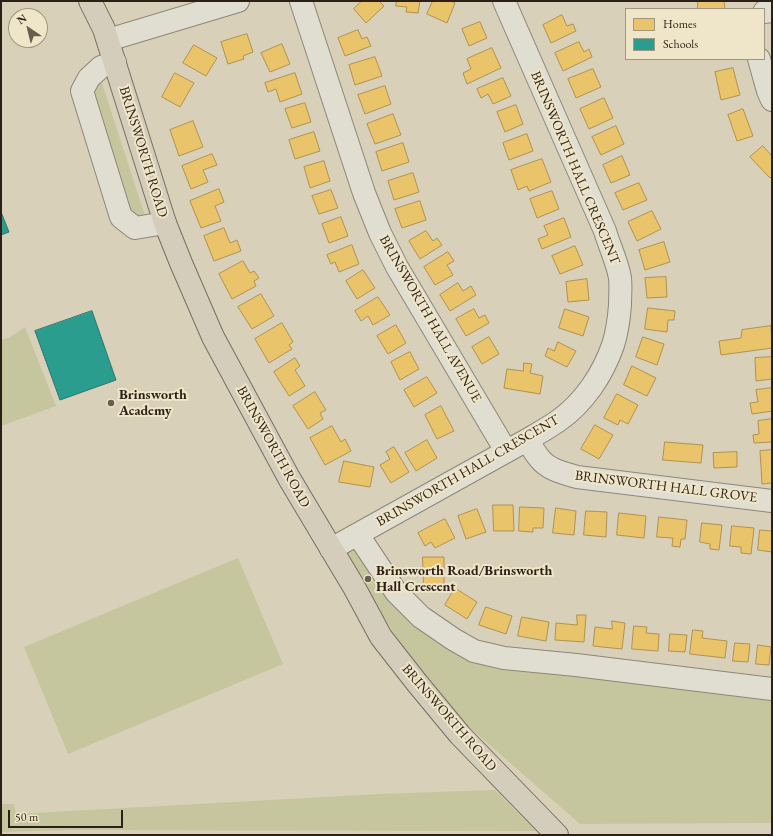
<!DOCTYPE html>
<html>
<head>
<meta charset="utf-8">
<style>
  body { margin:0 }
  #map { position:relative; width:773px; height:836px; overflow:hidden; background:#d8d0b8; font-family:"EB Garamond",serif }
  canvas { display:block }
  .frame { position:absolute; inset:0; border:2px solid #2b1f16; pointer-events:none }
  .legend { position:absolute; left:625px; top:8px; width:140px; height:52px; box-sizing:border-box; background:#efe5c8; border:1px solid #a19681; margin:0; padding:5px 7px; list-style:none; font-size:12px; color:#2b1f16 }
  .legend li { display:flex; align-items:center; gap:8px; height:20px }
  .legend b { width:20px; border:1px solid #a19681 }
  .north { position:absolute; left:8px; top:8px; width:40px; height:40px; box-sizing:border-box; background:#efe5c8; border:1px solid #a19681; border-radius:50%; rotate:325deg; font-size:11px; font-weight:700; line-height:16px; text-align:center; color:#2b1f16 }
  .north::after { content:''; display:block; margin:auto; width:14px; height:18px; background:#685d4f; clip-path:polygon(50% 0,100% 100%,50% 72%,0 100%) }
  .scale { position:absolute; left:8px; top:810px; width:115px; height:18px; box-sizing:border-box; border:2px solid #2b1f16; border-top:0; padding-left:5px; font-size:12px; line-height:14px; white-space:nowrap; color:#2b1f16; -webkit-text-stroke:3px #efe5c8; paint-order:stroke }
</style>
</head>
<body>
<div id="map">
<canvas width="773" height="836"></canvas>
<div class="frame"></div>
<ul class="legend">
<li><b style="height:11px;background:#e9c46a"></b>Homes</li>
<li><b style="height:11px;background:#2a9d8f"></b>Schools</li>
</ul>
<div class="north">N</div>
<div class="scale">50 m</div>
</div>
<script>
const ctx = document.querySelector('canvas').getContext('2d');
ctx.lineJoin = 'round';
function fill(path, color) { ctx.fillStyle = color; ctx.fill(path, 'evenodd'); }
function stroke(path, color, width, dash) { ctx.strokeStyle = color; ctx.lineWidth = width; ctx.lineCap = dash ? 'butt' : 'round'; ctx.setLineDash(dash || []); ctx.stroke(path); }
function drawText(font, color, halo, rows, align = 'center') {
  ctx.font = font + ' "EB Garamond",serif'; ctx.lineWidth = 4; ctx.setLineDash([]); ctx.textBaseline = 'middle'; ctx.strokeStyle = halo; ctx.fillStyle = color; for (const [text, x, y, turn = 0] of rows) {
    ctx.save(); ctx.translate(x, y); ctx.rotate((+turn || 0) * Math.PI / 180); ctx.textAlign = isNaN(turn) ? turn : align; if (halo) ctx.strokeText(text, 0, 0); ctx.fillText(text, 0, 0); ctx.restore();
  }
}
const green = new Path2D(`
  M101,80L146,219H136L127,212L91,86Z
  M25,327L56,406L1,426V340L10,337Z
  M355,548L447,647L772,698V823L580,824L453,713L408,654L368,594L347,557L348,551Z
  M238,558L283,664L68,754L24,647Z
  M495,790L536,831L71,830L1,832V804H14L16,814L379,794Z`);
const homes = new Path2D(`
  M362,1H379L384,6L366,23L354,9Z
  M397,1H420L418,13L406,12L407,7L396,6Z
  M433,1H451L455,3L447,23L427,14Z
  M698,1H724L725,9H698Z
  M562,15L567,26L573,24L576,31L551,43L543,25Z
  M480,22L487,38L469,46L462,29Z
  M358,30L362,39L367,37L371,46L345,56L338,38Z
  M247,34L253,52L243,56L244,59L228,64L221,42Z
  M579,42L584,52L589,49L592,57L563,71L555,53Z
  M282,44L290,64L270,72L261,53Z
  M194,45L217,58L206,76L183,63Z
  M492,48L501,68L467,84L463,73L471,69L467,59Z
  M375,57L382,76L355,85L349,65Z
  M733,68L740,95L721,100L715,72Z
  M593,69L601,87L576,98L568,79Z
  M175,73L194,83L180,107L162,97Z
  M295,73L302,94L280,102L276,89L268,92L265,83Z
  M503,78L511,96L493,104L488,94L481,98L477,89Z
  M385,86L391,104L365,114L358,95Z
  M604,98L613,118L589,129L580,109Z
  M305,103L311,122L292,128L285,109Z
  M516,105L523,124L505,132L497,112Z
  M743,109L753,136L737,141L728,115Z
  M393,114L401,135L375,144L367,124Z
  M193,121L203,147L179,156L170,130Z
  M616,126L624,144L601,155L592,137Z
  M314,132L320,151L295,159L289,140Z
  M527,134L533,151L509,160L503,143Z
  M403,143L409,162L382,171L376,152Z
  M763,146L772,156V176L770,178L750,157Z
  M212,154L217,165L203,170L208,182L191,189L182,166Z
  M622,156L630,175L611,183L603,165Z
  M542,159L551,182L529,191L527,186L518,190L511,170Z
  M324,161L330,181L310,188L304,167Z
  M413,173L419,192L394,200L388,181Z
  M639,183L647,200L623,210L615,193Z
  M219,189L224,202L215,206L221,221L201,228L190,201Z
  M331,190L338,208L319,214L312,196Z
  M552,191L559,209L537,218L530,199Z
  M420,201L426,220L402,228L395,209Z
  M652,211L661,229L637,241L628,222Z
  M341,217L348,236L329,243L322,224Z
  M564,218L571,237L542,249L538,239L548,235L544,226Z
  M224,228L230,243L237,240L241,251L214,261L204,236Z
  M426,231L433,241L437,238L442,245L420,259L409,241Z
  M664,242L670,262L645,270L639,250Z
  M352,245L359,264L339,272L335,262L331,264L327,255Z
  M575,246L583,265L560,274L552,256Z
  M448,252L454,261L447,265L453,275L435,285L424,267Z
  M243,261L250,273L254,271L259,278L254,281L256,286L232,299L219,274Z
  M363,270L375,288L357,299L346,281Z
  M666,277L667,297L647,298L645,278Z
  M587,279L589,300L568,302L566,282Z
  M458,283L463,291L471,286L476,295L450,311L440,295Z
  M261,294L274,316L252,329L238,307Z
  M378,297L390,315L373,325L368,316L361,321L355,311Z
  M648,308L675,311L674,320H668L667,332L645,329Z
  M474,309L479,318L485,315L489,323L466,336L456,319Z
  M565,309L589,317L583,336L559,328Z
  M282,323L293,342L289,345L292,349L269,363L255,339Z
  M396,325L406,343L388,354L377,336Z
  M771,326L772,348L721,355L719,341L741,338L742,330Z
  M489,337L499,354L482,364L472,347Z
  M643,337L664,344L657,365L636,357Z
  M558,342L576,351L567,367L545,356L548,348L554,351Z
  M410,352L419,369L400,380L391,362Z
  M772,357V379L756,381L755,358Z
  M295,358L300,366L295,370L305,386L289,396L274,372Z
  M524,363L532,364L530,373L543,376L540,394L504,388L507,369L523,371Z
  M632,366L656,378L647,396L624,385Z
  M427,377L437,393L414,407L404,390Z
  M772,388V411L752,414L750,403L758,402L756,390Z
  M315,392L326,410L320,413L323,419L308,429L293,406Z
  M617,394L638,405L628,424L620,420L618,425L604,418Z
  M441,406L454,431L437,439L425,415Z
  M772,419V442L754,443L753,435L759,434L758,421Z
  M595,425L613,435L599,459L581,449Z
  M332,426L341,442L345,439L351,451L325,465L310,438Z
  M427,440L437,458L416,471L405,453Z
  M665,442L703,445L701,463L663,460Z
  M394,447L409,472L391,483L380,465L390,459L386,452Z
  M772,450V483L762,484L760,451Z
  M737,452V467L714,468L713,453Z
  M344,461L374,467L370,487L339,482Z
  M493,505H513L514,531H494Z
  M520,507L544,508L543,528H533V532L519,531Z
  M556,508L576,511L574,535L553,533Z
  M477,509L486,532L466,539L458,516Z
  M586,511L607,512L606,537L584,535Z
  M619,513L646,516L644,538L617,535Z
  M659,517L687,520L685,539H681L680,547L672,546L673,538L657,537Z
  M445,519L455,538L435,548L431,542L425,546L418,533Z
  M702,523L722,525L719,550L710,549V544L700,542Z
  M732,526L754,528L751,554L741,553V547L730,546Z
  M760,530L772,531V552L758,550Z
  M423,557H444V589L424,590Z
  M455,588L477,602L467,619L445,605Z
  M486,607L512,616L506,634L479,625Z
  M577,615H586L584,642L555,640L556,623L577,625Z
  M522,617L549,622L546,641L518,636Z
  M612,621L625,623L622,649L593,646L595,627L612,629Z
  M634,626L647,627L646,633L659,634L658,651L632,649Z
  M693,630L703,631L702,638L727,641L725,658L690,654Z
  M670,634L687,635L685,652L669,651Z
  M735,643L750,644L748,662L733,661Z
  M758,645L771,647L769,665L756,664Z`);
const schools = new Path2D(`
  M1,212L9,232L1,235Z
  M92,311L116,380L60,400L35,331Z`);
const minor = new Path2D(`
  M301,1L364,193L380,233L397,267L506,451
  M764,12L772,11
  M108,40L238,1
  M759,59L768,91L772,100
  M115,62L101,67L89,78L82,91L121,217L135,228L165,223
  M527,440C531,446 535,453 540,459C549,470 564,473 577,477L772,501
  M358,535L396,592L421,617L453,639L474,651L504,658L576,665L772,689
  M331,549L527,440C537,434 548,428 558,421C584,403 603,374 613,345C617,333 619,318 620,305C620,296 621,287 620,278C618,264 609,245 605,231L504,1`);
const major = new Path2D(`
  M90,1L104,29L165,223L181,263L213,337L289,478L354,587L381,637L417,683L460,735L557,835`);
const markers = [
  [111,403,4,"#685d4f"],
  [368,579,4,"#685d4f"]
];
const streetNames = [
  ["BRINSWORTH ROAD",143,152,73],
  ["BRINSWORTH HALL CRESCENT",575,168,67],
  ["BRINSWORTH HALL AVENUE",430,319,60],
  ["BRINSWORTH ROAD",273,447,61],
  ["BRINSWORTH HALL CRESCENT",468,471,-30],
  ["BRINSWORTH HALL GROVE",666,487,7],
  ["BRINSWORTH ROAD",449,718,49]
];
const poiNames = [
  ["Brinsworth",119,395],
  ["Academy",119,411],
  ["Brinsworth Road/Brinsworth",376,571],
  ["Hall Crescent",376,587]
];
fill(green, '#c5c69e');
fill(homes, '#e9c46a');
stroke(homes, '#b09251', 1);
fill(schools, '#2a9d8f');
stroke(schools, '#2a776b', 1);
stroke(minor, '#8d8779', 24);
stroke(major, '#756f63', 24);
stroke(minor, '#e0ddd1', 22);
stroke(major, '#d5cdbc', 22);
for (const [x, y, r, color] of markers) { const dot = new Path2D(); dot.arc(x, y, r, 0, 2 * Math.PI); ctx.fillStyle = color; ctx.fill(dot); stroke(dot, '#efe5c8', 1.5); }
drawText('14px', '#2b1f16', '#efe5c8', streetNames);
drawText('bold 14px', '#2b1f16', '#efe5c8', poiNames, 'left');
</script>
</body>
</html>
